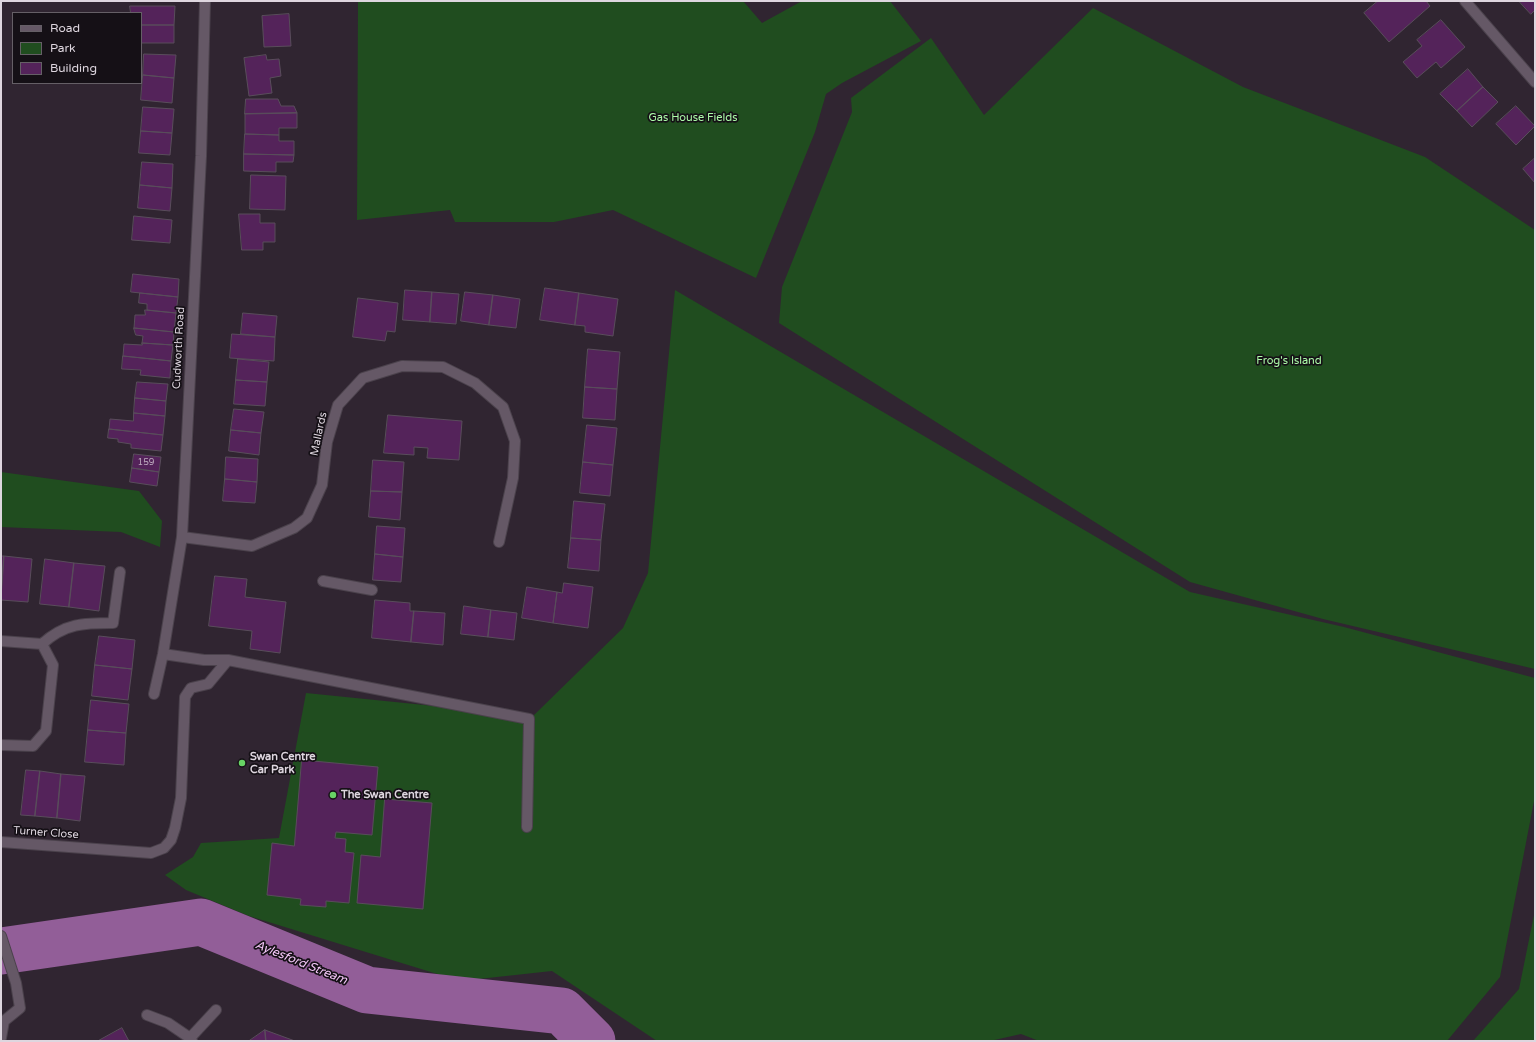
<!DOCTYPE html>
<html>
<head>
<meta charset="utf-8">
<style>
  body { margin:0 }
  #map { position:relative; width:1536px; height:1042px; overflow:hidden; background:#302531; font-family:"Varela Round",sans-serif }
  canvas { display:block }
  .frame { position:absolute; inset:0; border:2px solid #ded6df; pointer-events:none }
  .legend { position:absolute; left:12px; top:12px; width:130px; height:72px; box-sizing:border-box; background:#151016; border:1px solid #655f66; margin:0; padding:5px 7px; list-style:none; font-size:12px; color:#ded6df }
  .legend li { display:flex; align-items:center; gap:8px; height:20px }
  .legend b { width:20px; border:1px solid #655f66 }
</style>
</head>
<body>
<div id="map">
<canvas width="1536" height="1042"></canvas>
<div class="frame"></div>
<ul class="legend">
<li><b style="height:5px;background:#655866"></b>Road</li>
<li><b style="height:11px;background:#204d1f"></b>Park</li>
<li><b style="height:11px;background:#54235a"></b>Building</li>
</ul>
</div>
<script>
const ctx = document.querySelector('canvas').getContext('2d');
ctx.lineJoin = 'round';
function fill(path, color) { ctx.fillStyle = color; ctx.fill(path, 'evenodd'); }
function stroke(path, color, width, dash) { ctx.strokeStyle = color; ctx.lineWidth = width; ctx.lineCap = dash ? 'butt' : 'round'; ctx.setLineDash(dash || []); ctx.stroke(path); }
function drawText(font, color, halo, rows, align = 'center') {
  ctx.font = font + ' "Varela Round",sans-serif'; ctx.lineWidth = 3.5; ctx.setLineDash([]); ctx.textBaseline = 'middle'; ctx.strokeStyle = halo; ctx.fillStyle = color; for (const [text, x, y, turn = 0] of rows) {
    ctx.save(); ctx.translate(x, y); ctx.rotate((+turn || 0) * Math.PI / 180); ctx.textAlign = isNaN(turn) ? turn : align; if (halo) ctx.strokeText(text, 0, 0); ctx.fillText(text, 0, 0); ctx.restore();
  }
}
const green = new Path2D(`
  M358,1H743L762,23L802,1H890L921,41L842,83L826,94L815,132L756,278L613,210L554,222H455L450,210L357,220Z
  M1093,8L1243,87L1425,157L1535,230V669L1323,619L1190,582L779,323L782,287L852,112L851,98L931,38L984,115Z
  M675,290L1190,592L1344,627L1535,678V796L1500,977L1447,1041H1039L1021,1034L990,1041H657L552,971L460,981L249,916L186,890L165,875L193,857L201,843L279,838L306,693L533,716L623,628L648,573Z
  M1,472L139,491L162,521L160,547L121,532L1,527Z
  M1535,910V1041H1473L1519,989Z`);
const river = new Path2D(`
  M1,951L201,922L367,990L562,1011L592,1041`);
const building = new Path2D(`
  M1378,1H1426L1430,6L1389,42L1364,13Z
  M1519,1H1535V10L1531,14Z
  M130,6H175L174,25H141V13H131Z
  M289,14L291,46L264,47L262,16Z
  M1441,20L1465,47L1441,68L1436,62L1417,78L1403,62L1422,46L1417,40Z
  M141,25H174V43H141Z
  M144,54L176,55L174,78L143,75Z
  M266,55L267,60L279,59L281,76L270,78L272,93L249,96L244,58Z
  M1468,69L1483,87L1457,111L1440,94Z
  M143,75L174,78L172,103L141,100Z
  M1483,87L1498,102L1472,127L1457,111Z
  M246,99H278L281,106H294L297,113L245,114Z
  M1516,106L1535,126L1516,145L1496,124Z
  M143,107L174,109L172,133L141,131Z
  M297,113V128H279V135L245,134V114Z
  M141,131L172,133L170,155L139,153Z
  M245,134L279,135V141H294V155L244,154Z
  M244,154L294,155L293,162H276V172L244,171Z
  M1535,158V183L1523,169Z
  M142,162L173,164L172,188L140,185Z
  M251,175L286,176L285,210L250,209Z
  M140,185L172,188L170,211L138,208Z
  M239,214H260V223H275V242H263V250H242Z
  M134,216L172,220L170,243L132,240Z
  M133,274L179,279L178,297L131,292Z
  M545,288L579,293L575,325L540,320Z
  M405,290L432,292L430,322L403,320Z
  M432,292L459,294L456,324L430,322Z
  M465,292L493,295L489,325L461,321Z
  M140,293L178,297L176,313L147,310V304L139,303Z
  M579,293L618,299L613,336L585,332V326L575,325Z
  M493,295L520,299L516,328L489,325Z
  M358,298L398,303L395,332L387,331L385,341L353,337Z
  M145,310L176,313L174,332L134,328L135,315H145Z
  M243,313L277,316L275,337L241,334Z
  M134,328L174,332L173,345L142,343L143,336L136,335Z
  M232,334L275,337L274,361L230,358Z
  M142,343L173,345L171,361L123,356L124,344L142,345Z
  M588,349L620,352L617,389L585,387Z
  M123,356L171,361L170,378L140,375L141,370L122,369Z
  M238,359L269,362L267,382L236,380Z
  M236,380L267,382L265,406L234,404Z
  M137,382L168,384L166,401L135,398Z
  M585,387L617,389L615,420L583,418Z
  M135,398L166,401L165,416L134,413Z
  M234,409L264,412L261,433L231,430Z
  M134,413L165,416L163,435L109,429L110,419L133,421Z
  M388,415L462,421L459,460L427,458L428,448L414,447V455L384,453Z
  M587,425L617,428L613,465L583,462Z
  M109,429L163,435L161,451L131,448V444L118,442V439L108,438Z
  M231,430L261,433L259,455L229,451Z
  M134,454L161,457L159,472L132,468Z
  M226,457L258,459L257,482L225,479Z
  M373,460L404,462L402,492L371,491Z
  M583,462L613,465L610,496L580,493Z
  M132,468L159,472L157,486L130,482Z
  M225,479L257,482L255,503L223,501Z
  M371,491L402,492L400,520L369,517Z
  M574,501L605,504L601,540L571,538Z
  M377,526L405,528L403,557L375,554Z
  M571,538L601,540L599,571L568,568Z
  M375,554L403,557L401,582L373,580Z
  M1,556H4L1,598Z
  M4,556L32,559L28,602L1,600Z
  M45,559L74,563L69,607L40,604Z
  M74,563L105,566L99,611L69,607Z
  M215,576L247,579L245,597L286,602L280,653L250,649L252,631L209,626Z
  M564,583L593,587L588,628L553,623L557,592L562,593Z
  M527,587L557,592L553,623L522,618Z
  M375,600L410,603V611H414L411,642L372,638Z
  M464,606L491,610L488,637L461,634Z
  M491,610L517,613L514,640L488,637Z
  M414,611L445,613L443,645L411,642Z
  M99,636L135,640L132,669L95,665Z
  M95,665L132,669L128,700L92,696Z
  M91,700L129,704L126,733L88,730Z
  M88,730L126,733L124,765L85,762Z
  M302,760L378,767L372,835L336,832L335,838L346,839L345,852L354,853L349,903L326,901V907L300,905L301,899L267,895L272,843L294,846Z
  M26,770L40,771L35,816L21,815Z
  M40,771L61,774L57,818L35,816Z
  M61,774L85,776L80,821L57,818Z
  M385,799L432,803L423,909L357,903L361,855L380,857Z
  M122,1028L129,1041H98Z
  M265,1030L266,1041H249Z
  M265,1030L295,1041H266Z`);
const minor = new Path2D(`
  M1465,1L1535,82
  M182,537L252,546L294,528L307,518L322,485L327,442L338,405L363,378L402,366L443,367L475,383L503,407L515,441L513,478L499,542
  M323,581L372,590
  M1,641L42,644
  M42,644C65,623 84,623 113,623L120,572
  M163,654L204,660H228L529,719L527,827
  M154,694L163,654L182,537L201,156L205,1
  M1,745L33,746L46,731L53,665L42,644
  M1,842L151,853L164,848L171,840L175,828L181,798L185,697L191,688L208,684L228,660
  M1,936L16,983L20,1008L4,1021L1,1038
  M147,1015L168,1023L190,1038L192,1041
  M190,1038L216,1010`);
const markers = [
  [242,763,4,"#68d465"],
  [333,795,4,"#68d465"]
];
const numberNames = [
  ["159",146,463]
];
const parkNames = [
  ["Gas House Fields",693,118],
  ["Frog's Island",1289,361]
];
const streetNames = [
  ["Cudworth Road",179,348,-87],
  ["Mallards",319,434,-78],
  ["Turner Close",46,833,4]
];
const poiNames = [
  ["Swan Centre",250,757],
  ["Car Park",250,770],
  ["The Swan Centre",341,795]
];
const waterNames = [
  ["Aylesford Stream",301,963,22]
];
fill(green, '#204d1f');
stroke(river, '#925e98', 47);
fill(building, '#54235a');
stroke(building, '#594d5b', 1);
stroke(minor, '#4b424c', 12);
stroke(minor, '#655866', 10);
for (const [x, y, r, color] of markers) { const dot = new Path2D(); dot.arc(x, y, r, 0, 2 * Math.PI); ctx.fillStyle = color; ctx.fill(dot); stroke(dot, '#151016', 1.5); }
drawText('9px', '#bca9be', null, numberNames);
drawText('11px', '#acfba8', '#151016', parkNames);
drawText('11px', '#ded6df', '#151016', streetNames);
drawText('bold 11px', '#ded6df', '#151016', poiNames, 'left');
drawText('italic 12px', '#f4c7f8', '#151016', waterNames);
</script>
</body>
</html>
